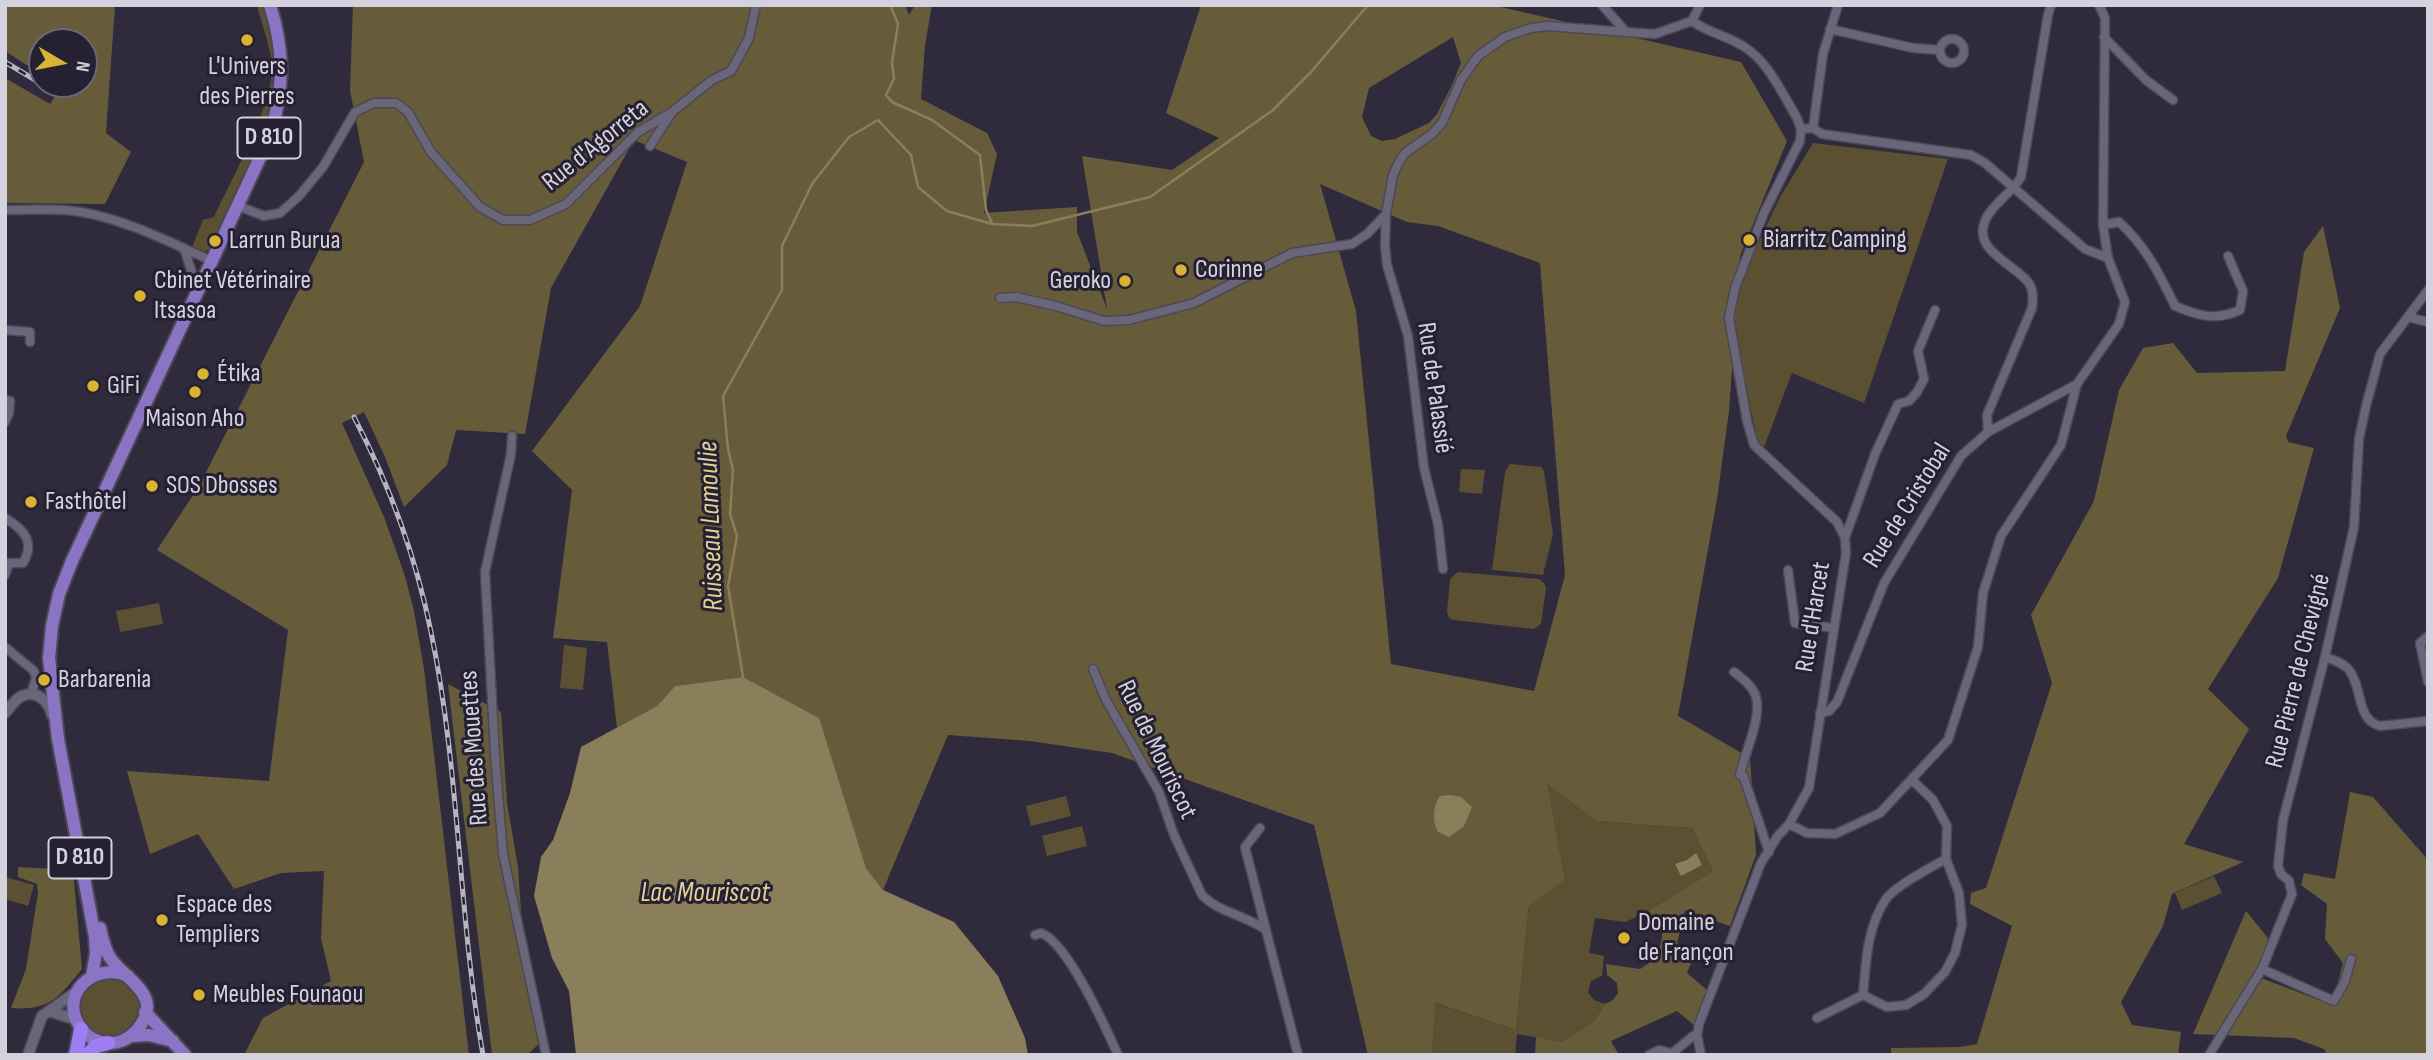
<!DOCTYPE html>
<html>
<head>
<meta charset="utf-8">
<style>
  body { margin:0 }
  #map { position:relative; width:2433px; height:1060px; overflow:hidden; background:#2f2b3c; font-family:"Sofia Sans Condensed",sans-serif }
  canvas { display:block }
  .frame { position:absolute; inset:0; border:7px solid #d4d2dd; pointer-events:none }
  .north { position:absolute; left:28px; top:28px; width:70px; height:70px; box-sizing:border-box; background:#252132; border:2px solid #6b6876; border-radius:50%; rotate:100deg; font-size:19px; font-weight:700; line-height:28px; text-align:center; color:#d4d2dd }
  .north::after { content:''; display:block; margin:auto; width:24px; height:32px; background:#d9b334; clip-path:polygon(50% 0,100% 100%,50% 72%,0 100%) }
</style>
</head>
<body>
<div id="map">
<canvas width="2433" height="1060"></canvas>
<div class="frame"></div>
<div class="north">N</div>
</div>
<script>
const ctx = document.querySelector('canvas').getContext('2d');
ctx.lineJoin = 'round';
function fill(path, color) { ctx.fillStyle = color; ctx.fill(path, 'evenodd'); }
function stroke(path, color, width, dash) { ctx.strokeStyle = color; ctx.lineWidth = width; ctx.lineCap = dash ? 'butt' : 'round'; ctx.setLineDash(dash || []); ctx.stroke(path); }
function drawText(font, color, halo, rows, align = 'center') {
  ctx.font = font + ' "Sofia Sans Condensed",sans-serif'; ctx.lineWidth = 6; ctx.setLineDash([]); ctx.textBaseline = 'middle'; ctx.strokeStyle = halo; ctx.fillStyle = color; for (const [text, x, y, turn = 0] of rows) {
    ctx.save(); ctx.translate(x, y); ctx.rotate((+turn || 0) * Math.PI / 180); ctx.textAlign = isNaN(turn) ? turn : align; if (halo) ctx.strokeText(text, 0, 0); ctx.fillText(text, 0, 0); ctx.restore();
  }
}
const green = new Path2D(`
  M257,5H263C296,96 250,166 212,247C204,253 200,254 192,247L203,220L214,217C231,181 272,106 272,69C271,46 262,27 257,5Z
  M1813,143L1948,159L1864,403L1792,373L1761,455L1732,328L1733,306L1754,252L1780,197Z
  M1510,464L1541,467L1544,471L1553,534L1543,575L1492,570L1505,472Z
  M1461,469L1485,470L1482,494L1459,492Z
  M1458,572L1539,579L1544,583L1546,588L1541,624L1534,629L1454,620L1449,618L1447,612L1450,579Z
  M159,603L163,624L120,632L116,611Z
  M564,645L587,648L583,690L560,688Z
  M1546,783L1596,821L1692,828L1713,871L1643,914L1625,922L1595,918L1589,953L1604,956L1602,976L1591,981L1588,992L1594,1000L1605,1004L1594,1021L1562,1042L1517,1034L1515,1055H1432L1434,1003L1516,1030L1529,906L1565,878Z
  M1066,796L1071,816L1031,826L1026,806Z
  M1082,826L1087,846L1047,856L1042,836Z
  M2214,876L2222,893L2182,910L2175,893Z
  M5,877L34,885L28,906L5,899Z
  M95,978L125,979C135,991 144,1001 136,1018C118,1059 60,1021 83,989C87,985 91,981 95,978Z`);
const forest = new Path2D(`
  M5,5H115L106,133L131,152L105,204L5,203V78L50,104L61,87L56,84H84V42H42V75L5,51Z
  M353,5H905L909,15L915,5H932L925,45L921,99L987,133L997,154L984,213L1077,207V232L1107,309L1082,156L1172,170L1219,138L1166,113L1201,5H1492L1741,62L1787,141L1740,256L1729,411L1717,499L1678,716L1750,758L1756,855L1730,926L1685,910L1677,943L1695,953L1687,973L1707,990L1694,1025L1677,1011L1611,1041L1619,1055H1535L1536,1037L1562,1042L1594,1021L1605,1004L1613,1000L1618,993L1617,983L1607,975L1606,964L1640,969L1658,957L1663,931L1643,914L1713,871L1692,828L1596,821L1547,784L1565,879L1529,906L1516,1030L1435,1003L1432,1055H1368L1314,825L1112,753L1030,741L948,735L883,890L866,868L818,718L743,677L675,686L657,706L617,728L607,642L553,638L572,490L532,451L640,306L687,162L634,140L551,288L525,434L456,430L447,465L404,507L385,457L364,412L342,423L384,517L405,576L414,611L424,669L469,1055H244L263,1018L331,981L321,938L324,871L281,873L234,889L198,834L150,854L127,771L269,781L288,630L157,550L199,486L364,162L350,90ZM1453,37L1461,63L1452,85L1437,114L1429,123L1395,139L1382,141L1371,136L1362,117L1369,88ZM1320,184L1407,222L1438,226L1540,263L1565,575L1534,691L1391,664L1356,311Z
  M2323,226L2340,308L2286,436L2288,442L2314,448L2278,578L2208,689L2249,729L2184,844L2243,862L2172,894L2163,926L2121,1002L2132,1025L2181,1032L2178,1055H1891V1048L1960,1047L1977,1044L2012,926L1970,904L1971,893L1986,888L2052,683L2031,615L2094,501L2119,390L2143,348L2173,343L2197,373L2285,371L2304,252Z
  M448,684L501,712L507,803L518,867L525,971L541,1042L527,1055H492Z
  M2350,792L2373,797L2428,860V1055H2327L2324,1049L2294,1038L2193,1034L2246,911L2268,938L2261,978L2332,1005L2343,963L2325,939L2327,904L2301,885L2304,873L2335,879Z
  M18,867L73,870L82,969C59,997 50,1011 11,1008L26,969L38,893L37,884L18,877Z`);
const water = new Path2D(`
  M743,677L819,718L866,868L883,890L954,922L998,976L1025,1038L1028,1055H576L569,991L552,958L534,896L541,857L553,840L570,793L581,747L657,706L675,686Z
  M1451,795L1461,797L1472,807L1464,826L1449,837L1438,832C1432,821 1433,806 1440,796Z
  M1696,853L1702,865L1681,876L1675,864L1687,860Z`);
const stream = new Path2D(`
  M890,5L898,24L892,62L894,79L886,95L892,102L932,120L980,155L986,210L992,223
  M743,677L728,586L737,536L730,514L733,470L728,449L723,396L782,290V246L812,184L849,137L878,120L911,155L918,187L947,211L992,224L1032,226L1150,197L1273,110L1311,72L1368,5`);
const minor = new Path2D(`
  M1602,5L1626,32L1655,34L1692,21L1700,5
  M1692,21C1708,33 1729,36 1746,48C1769,63 1783,95 1797,118L1801,129L1800,141L1764,213L1735,288L1729,318L1747,421L1754,445L1837,522L1845,538L1846,553L1809,788L1789,824L1777,837L1761,863L1699,1024L1697,1035L1701,1055
  M1830,29L1913,48L1939,50
  M2104,37L2146,80L2173,100
  M1940 51a12 12 0 1 1 24 0a12 12 0 1 1-24 0Z
  M1813,128L1823,54L1838,5
  M1801,129L1813,128L1822,134L1971,155L1985,163L2085,249L2108,258
  M650,146L672,112L712,80L731,71L749,38L756,5
  M238,206L264,216L280,213L299,196L323,167L355,112L374,103H396L408,112L431,152L480,207L503,220H530L566,204L638,132L672,112
  M5,210C30,210 57,208 81,212C127,220 169,242 212,261
  M1386,214L1385,245L1387,265L1408,336L1424,468L1438,524L1443,569
  M2103,225L2119,222C2146,246 2160,275 2175,306C2199,316 2216,321 2240,310L2243,291L2228,256
  M184,248L198,292
  M1000,298L1016,297L1056,306L1104,321L1129,320L1194,303L1292,253L1352,244L1367,234L1386,214L1393,175L1399,162L1405,153L1432,134L1442,123L1461,80L1478,56L1505,37L1531,28L1548,26L1626,32
  M2408,317L2428,322
  M5,330L30,332V342
  M5,400L10,401L9,413L5,422
  M1988,432L1987,415L2032,308C2033,299 2034,289 2028,282C2015,265 1975,251 1984,224C1989,206 2011,194 2021,177L2048,15L2051,5
  M512,436L511,454L485,572L495,755L503,854L546,1055
  M5,518C23,529 36,541 23,563H9L5,575
  M1845,538L1875,454L1898,404L1909,401L1917,392L1924,379L1918,351L1935,310
  M1788,570L1795,623L1834,628
  M2428,636L2420,643L2428,682
  M5,647L34,671L36,678L31,694
  M2325,657C2334,660 2344,663 2349,670C2363,687 2356,720 2380,726L2428,721
  M1093,669L1106,700L1159,792L1174,835L1202,895C1218,912 1247,916 1266,930L1298,1055
  M1734,672C1743,679 1753,686 1756,697C1762,719 1744,754 1740,775H1743L1769,852
  M1820,713L1829,711L1837,702L1884,583L1961,456L1988,432L2077,384L2119,324L2125,302L2108,258L2103,225L2105,18L2099,5
  M1789,824L1807,833L1835,834L1880,813L1948,740L1978,647L1983,593L2001,536L2061,445L2077,384
  M1260,828L1245,847L1266,930
  M1035,935L1041,933C1067,942 1106,1028 1118,1055
  M2262,969L2334,1001L2345,981L2351,959
  M1863,995L1887,1007L1906,1005L1924,994L1945,972L1955,953L1962,925L1959,893L1946,859L1947,826L1933,800L1912,780
  M1863,995C1866,962 1867,927 1886,899C1895,886 1931,867 1946,859
  M1817,1018L1863,995
  M1649,1055L1659,1050L1671,1053
  M1670,1055L1693,1036L1697,1035
  M2209,1055L2262,969L2292,894L2289,881L2281,874L2278,866L2283,820L2325,657L2354,527L2359,439L2366,406L2380,354L2428,290`);
const tertiary = new Path2D(`
  M5,713C10,708 15,699 22,696C37,689 49,702 52,715
  M49,1011L77,1020
  M28,1055L42,1016L77,991`);
const primary = new Path2D(`
  M100,928C102,937 104,946 108,954C119,978 168,993 137,1030C130,1038 119,1044 108,1043C98,1043 87,1037 81,1028C57,995 94,961 128,976
  M92,976L96,953L95,937L58,739L49,658L52,626L59,594L72,561L270,136C284,89 285,52 270,5
  M145,1012L185,1055
  M132,1036L149,1035L173,1041`);
const motorway = new Path2D(`
  M76,1055L81,1029
  M88,1055L96,1046L108,1043`);
const rail = new Path2D(`
  M5,62L57,93
  M354,417C389,484 416,557 431,632C460,771 458,915 483,1055`);
const markers = [
  [247,40,7,"#d9b334"],
  [1749,240,7,"#d9b334"],
  [215,241,7,"#d9b334"],
  [1181,270,7,"#d9b334"],
  [1125,281,7,"#d9b334"],
  [140,296,7,"#d9b334"],
  [203,374,7,"#d9b334"],
  [93,386,7,"#d9b334"],
  [195,392,7,"#d9b334"],
  [152,486,7,"#d9b334"],
  [31,502,7,"#d9b334"],
  [44,680,7,"#d9b334"],
  [162,920,7,"#d9b334"],
  [1624,938,7,"#d9b334"],
  [199,995,7,"#d9b334"]
];
const shields = [
  [269,138,63],
  [80,858,63]
];
const shieldNames = [
  ["D 810",269,138],
  ["D 810",80,858]
];
const poiNames = [
  ["L'Univers",247,67,"center"],
  ["des Pierres",247,97,"center"],
  ["Biarritz Camping",1763,240],
  ["Larrun Burua",229,241],
  ["Corinne",1195,270],
  ["Cbinet Vétérinaire",154,281],
  ["Itsasoa",154,311],
  ["Geroko",1111,281,"right"],
  ["Étika",217,374],
  ["GiFi",107,386],
  ["Maison Aho",195,419,"center"],
  ["SOS Dbosses",166,486],
  ["Fasthôtel",45,502],
  ["Barbarenia",58,680],
  ["Espace des",176,905],
  ["Templiers",176,935],
  ["Domaine",1638,923],
  ["de Françon",1638,953],
  ["Meubles Founaou",213,995]
];
const streetNames = [
  ["Rue d'Agorreta",596,146,-39],
  ["Rue de Palassié",1434,388,82],
  ["Rue de Cristobal",1908,506,-58],
  ["Rue d'Harcet",1814,617,-81],
  ["Rue Pierre de Chevigné",2299,671,-76],
  ["Rue des Mouettes",475,748,-94],
  ["Rue de Mouriscot",1156,750,64]
];
const waterNames = [
  ["Ruisseau Lamoulie",712,526,-92],
  ["Lac Mouriscot",705,894]
];
fill(green, '#5b5031');
fill(forest, '#675c3a');
fill(water, '#8a7e5b');
stroke(stream, '#8a7e5b', 2.5);
stroke(minor, '#4c4857', 11);
stroke(tertiary, '#4c4857', 13);
stroke(primary, '#4c4857', 16);
stroke(motorway, '#4c4857', 18);
stroke(minor, '#6a667a', 8);
stroke(tertiary, '#6a667a', 10);
stroke(primary, '#8a74c3', 12);
stroke(motorway, '#9f7ef4', 14);
stroke(rail, '#b7b5c1', 5);
stroke(rail, '#252132', 2.5, [8]);
for (const [x, y, r, color] of markers) { const dot = new Path2D(); dot.arc(x, y, r, 0, 2 * Math.PI); ctx.fillStyle = color; ctx.fill(dot); stroke(dot, '#252132', 2.5); }
for (const [x, y, w] of shields) { const box = new Path2D(); box.roundRect(x - w / 2, y - 20.5, w, 41, 5); ctx.fillStyle = '#252132'; ctx.fill(box); stroke(box, '#d4d2dd', 2); }
drawText('bold 24px', '#d4d2dd', null, shieldNames);
drawText('26px', '#d4d2dd', '#252132', poiNames, 'left');
drawText('26px', '#d4d2dd', '#252132', streetNames);
drawText('italic 28px', '#e6d194', '#252132', waterNames);
</script>
</body>
</html>
